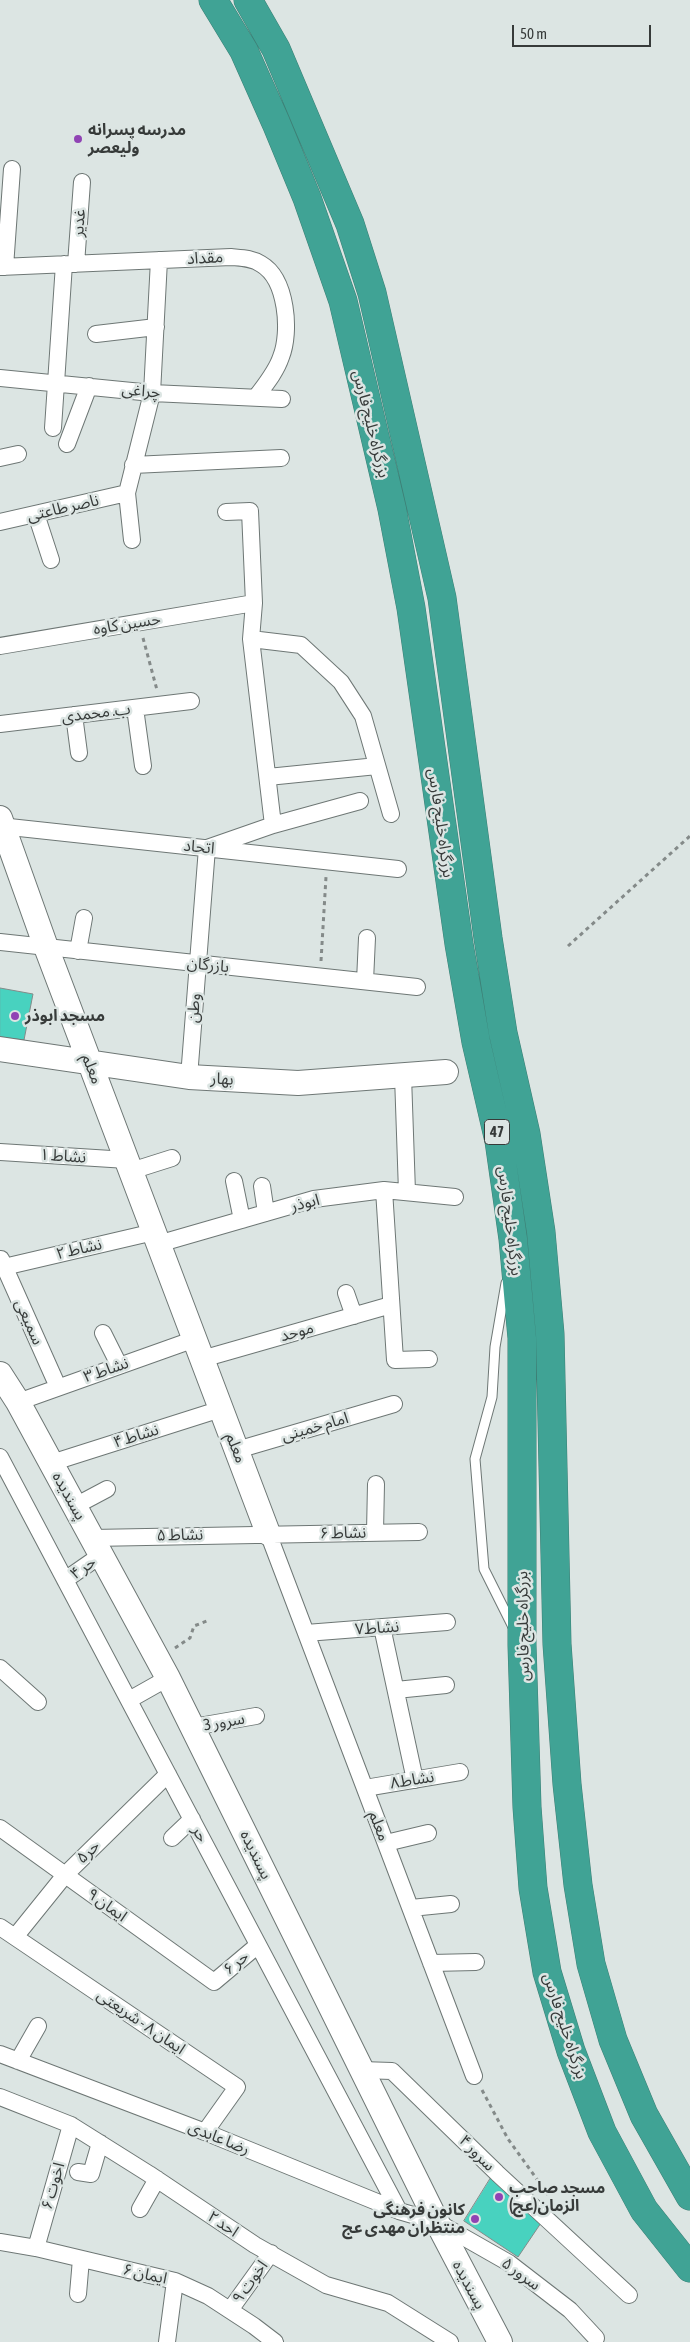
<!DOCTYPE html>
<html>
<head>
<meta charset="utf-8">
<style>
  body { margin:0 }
  #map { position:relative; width:690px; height:2342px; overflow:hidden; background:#dce5e3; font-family:"Asap Condensed",sans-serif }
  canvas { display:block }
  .scale { position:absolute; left:512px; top:25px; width:139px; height:22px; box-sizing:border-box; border:2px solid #373b3a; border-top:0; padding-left:6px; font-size:15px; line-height:18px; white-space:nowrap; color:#373b3a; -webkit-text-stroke:4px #dce5e3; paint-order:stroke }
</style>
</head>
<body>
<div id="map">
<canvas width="690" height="2342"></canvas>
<div class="scale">50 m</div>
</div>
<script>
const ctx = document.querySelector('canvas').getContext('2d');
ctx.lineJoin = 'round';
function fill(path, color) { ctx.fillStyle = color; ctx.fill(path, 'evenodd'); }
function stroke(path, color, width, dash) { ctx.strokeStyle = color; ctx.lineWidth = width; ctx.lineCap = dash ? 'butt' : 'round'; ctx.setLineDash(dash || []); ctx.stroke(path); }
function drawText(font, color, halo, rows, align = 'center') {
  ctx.font = font + ' "Asap Condensed","Noto Sans Arabic",sans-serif'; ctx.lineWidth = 5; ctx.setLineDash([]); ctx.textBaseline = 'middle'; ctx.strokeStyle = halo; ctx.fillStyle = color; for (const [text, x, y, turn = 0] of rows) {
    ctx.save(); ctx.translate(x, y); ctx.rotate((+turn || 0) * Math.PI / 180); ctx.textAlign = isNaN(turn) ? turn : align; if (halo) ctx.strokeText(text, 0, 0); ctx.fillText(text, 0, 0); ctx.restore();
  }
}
const building = new Path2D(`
  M0,988L33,994L24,1040L0,1037Z
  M492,2176L545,2217L518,2257L464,2221Z`);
const path = new Path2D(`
  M143,638L157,690
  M568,946L690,836
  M321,961L326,877
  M175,1648L190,1638L194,1626L209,1620
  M482,2090L508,2139L549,2196`);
const lane = new Path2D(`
  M506,1283L495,1347L492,1397L475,1459L484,1569L513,1627`);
const street = new Path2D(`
  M76,264L82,182
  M0,267L231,257C242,258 252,258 261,264C287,279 291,332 281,357C276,372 265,385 256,397
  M5,267L12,169
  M96,334L156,327
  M0,378L152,393L282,399
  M53,428L64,264
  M67,444L89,386
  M0,458L18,454
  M133,465L281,458
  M226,512L250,511L254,603L251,639L273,825
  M36,514L51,560
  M0,522L127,493
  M132,540L127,493L152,393L159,260
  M251,639L301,645L341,682L363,716L391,814
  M0,646L254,603
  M135,708L143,766
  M74,715L79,753
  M0,724L191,701
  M268,777L377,766
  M0,826L398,869
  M0,942L417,987
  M78,951L84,918
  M365,981L367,938
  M403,1076L407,1192
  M189,1077L207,848L273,825L360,801
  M0,1152L127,1160
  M131,1171L172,1158
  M234,1181L242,1220
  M262,1186L266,1213
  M384,1190L395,1360L429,1359
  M158,1244L314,1199L384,1190L455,1197
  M1,1259L58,1387
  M4,1267L154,1232
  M346,1293L354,1316
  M103,1333L119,1365
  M202,1359L391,1305
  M18,1402L195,1339
  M237,1450L394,1404
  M0,1457L399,2211
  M51,1463L221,1409
  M75,1506L107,1489
  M375,1532L376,1484
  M268,1533L474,2076
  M92,1538L419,1532
  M65,1580L101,1555
  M382,1627L415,1780
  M306,1633L447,1622
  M0,1668L38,1702
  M396,1690L446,1685
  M129,1700L168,1678
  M193,1727L256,1716
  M365,1788L460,1772
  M0,1828L214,1982L258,1945
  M172,1838L192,1819
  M386,1843L428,1833
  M411,1908L451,1904
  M0,1927L237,2087L205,2132
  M15,1937L65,1875L168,1774
  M431,1963L476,1962
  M0,2054L205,2132L399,2211L437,2222L509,2263L570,2310L596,2338
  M18,2061L38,2026
  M361,2070L392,2071L497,2173L629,2295
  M0,2097L71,2125L149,2174L255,2245L326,2285L388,2303L450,2342
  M78,2172L91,2174L100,2143
  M140,2209L157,2179
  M0,2242L36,2248L175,2281L208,2296L254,2326L275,2342
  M36,2248L71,2125
  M78,2294L81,2259
  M230,2310L271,2253
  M167,2342L175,2281`);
const secondary = new Path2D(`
  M0,818L46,947L268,1533
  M0,1049L189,1077L298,1083L446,1072
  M0,1374L18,1402L168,1678L437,2222L500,2342`);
const highway = new Path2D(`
  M213,0L244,51L276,123L307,198L343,301L392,509L411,608L459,944L476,1042L499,1141L513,1239L522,1338V1645L527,1807L533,1888L547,1972L571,2051L602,2132L644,2210L690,2268
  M248,0L276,49L350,224L372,293L442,598L488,938L503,1033L526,1134L541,1232L550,1334L557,1644L567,1784L578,1885L591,1964L613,2040L644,2115L690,2196`);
const markers = [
  [78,139,5,"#9043b4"],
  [15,1016,5,"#9043b4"],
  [499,2197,5,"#9043b4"],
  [475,2219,5,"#9043b4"]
];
const shields = [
  [497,1132,25]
];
const shieldNames = [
  ["47",497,1132]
];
const poiNames = [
  ["مدرسه پسرانه",88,130],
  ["ولیعصر",88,148],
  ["مسجد ابوذر",25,1016],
  ["مسجد صاحب",509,2188],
  ["الزمان(عج)",509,2206],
  ["کانون فرهنگی",465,2210,"right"],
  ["منتظران مهدی عج",465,2228,"right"]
];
const streetNames = [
  ["غدیر",79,223,-86],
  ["مقداد",205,258,-3],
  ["چراغی",141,391,5],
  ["بزرگراه خلیج فارس",371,424,76],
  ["ناصر طاعتی",63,508,-13],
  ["حسین کاوه",127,624,-9],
  ["ب. محمدی",96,713,-7],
  ["بزرگراه خلیج فارس",441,823,82],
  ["اتحاد",199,847,6],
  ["بازرگان",208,965,6],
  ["وطن",194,1008,-86],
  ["معلم",92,1069,69],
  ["بهار",222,1079,3],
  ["نشاط ۱",63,1156,4],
  ["ابوذر",305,1203,-14],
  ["بزرگراه خلیج فارس",510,1221,83],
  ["نشاط ۲",79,1249,-13],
  ["سمیعی",29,1322,66],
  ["موحد",297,1332,-16],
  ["نشاط ۳",106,1370,-19],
  ["امام خمینی",315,1427,-16],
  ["نشاط ۴",136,1436,-17],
  ["معلم",236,1448,69],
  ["پسندیده",69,1496,61],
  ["نشاط ۶",343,1533,-1],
  ["نشاط ۵",180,1535,-1],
  ["حر ۴",83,1568,-35],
  ["بزرگراه خلیج فارس",523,1626,-91],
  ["نشاط۷",377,1628,-4],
  ["سرور 3",224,1722,-10],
  ["نشاط۸",412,1780,-9],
  ["معلم",379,1826,69],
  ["حر",200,1834,62],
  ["حر۵",88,1852,-44],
  ["پسندیده",256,1855,64],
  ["ایمان ۹",107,1905,36],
  ["حر ۶",236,1963,-40],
  ["ایمان ۸ - شریعتی",141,2022,34],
  ["بزرگراه خلیج فارس",565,2026,72],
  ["رضا عابدی",219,2138,22],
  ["سرور ۴",477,2153,45],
  ["اخوت ۶",53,2186,-74],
  ["احد ۲",223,2224,34],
  ["ایمان ۶",145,2274,13],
  ["سرور ۵",521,2274,36],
  ["اخوت ۹",250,2282,-54],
  ["پسندیده",469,2285,62]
];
fill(building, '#48d2bf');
stroke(building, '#828b89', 1);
stroke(lane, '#6e7775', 11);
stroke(street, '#6e7775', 18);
stroke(secondary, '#6e7775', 26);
stroke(highway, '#3d7f75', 29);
stroke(path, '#848a89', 3, [4, 4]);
stroke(lane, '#fff', 9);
stroke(street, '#fff', 16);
stroke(secondary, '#fff', 24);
stroke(highway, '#40a395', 28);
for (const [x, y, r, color] of markers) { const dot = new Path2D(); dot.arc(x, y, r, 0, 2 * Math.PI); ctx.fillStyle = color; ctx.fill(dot); stroke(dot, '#dce5e3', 2); }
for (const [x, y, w] of shields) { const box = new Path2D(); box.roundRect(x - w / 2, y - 12.5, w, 25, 4); ctx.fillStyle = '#dce5e3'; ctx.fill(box); stroke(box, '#373b3a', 1); }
drawText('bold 15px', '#373b3a', null, shieldNames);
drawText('bold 16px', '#373b3a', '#dce5e3', poiNames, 'left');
drawText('16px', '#373b3a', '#dce5e3', streetNames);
</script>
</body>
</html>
